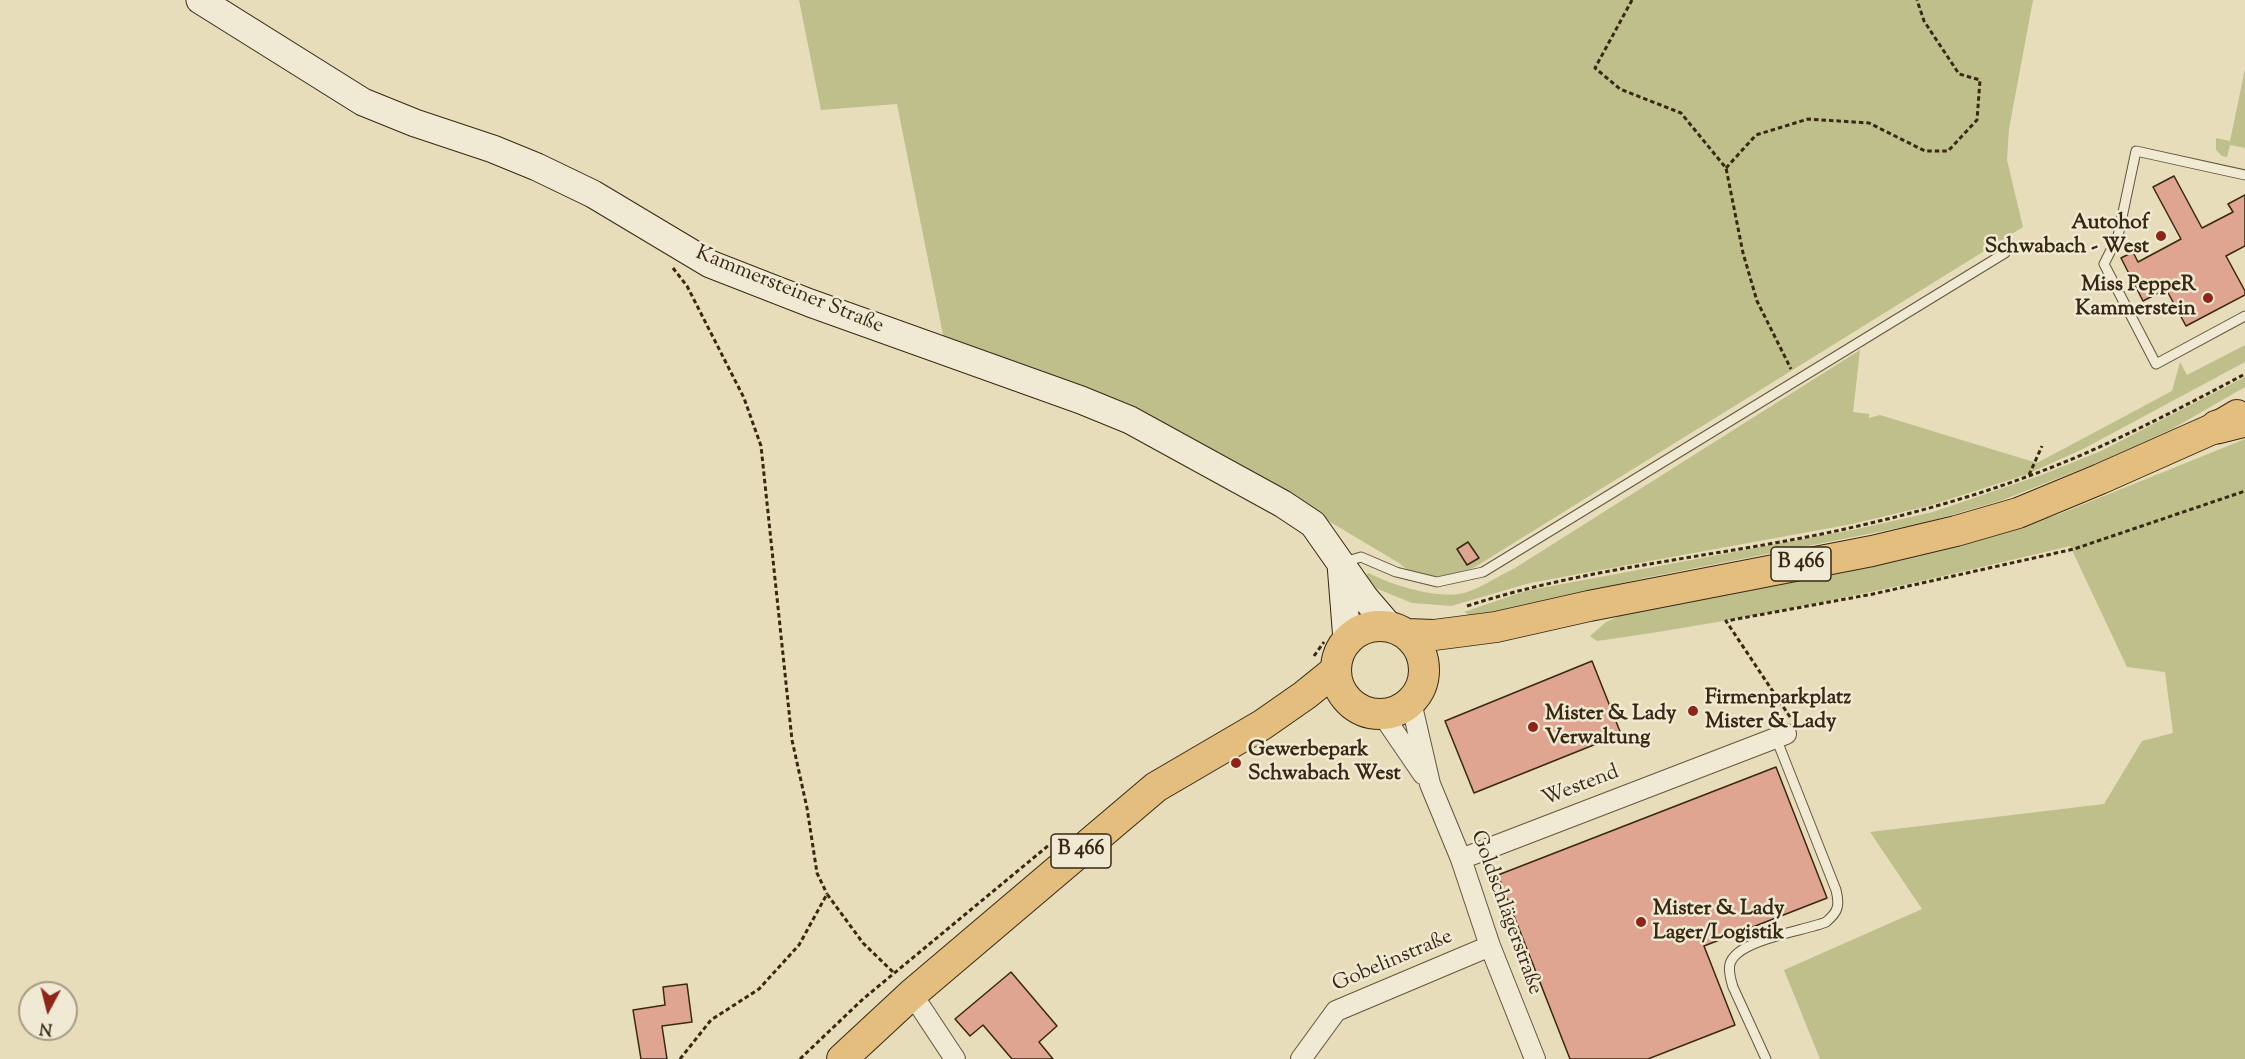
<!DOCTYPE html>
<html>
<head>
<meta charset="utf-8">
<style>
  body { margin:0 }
  #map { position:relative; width:2245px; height:1059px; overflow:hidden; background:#e8ddbb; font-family:"Sorts Mill Goudy",serif }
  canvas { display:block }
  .north { position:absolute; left:18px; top:981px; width:60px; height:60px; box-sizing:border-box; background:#f0e9d3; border:2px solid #a69c86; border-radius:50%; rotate:187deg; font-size:16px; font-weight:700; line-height:24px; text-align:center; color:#382812 }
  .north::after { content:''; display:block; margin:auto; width:21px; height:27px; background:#8f2418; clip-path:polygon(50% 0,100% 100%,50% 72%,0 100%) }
</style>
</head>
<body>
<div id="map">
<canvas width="2245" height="1059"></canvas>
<div class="north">N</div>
</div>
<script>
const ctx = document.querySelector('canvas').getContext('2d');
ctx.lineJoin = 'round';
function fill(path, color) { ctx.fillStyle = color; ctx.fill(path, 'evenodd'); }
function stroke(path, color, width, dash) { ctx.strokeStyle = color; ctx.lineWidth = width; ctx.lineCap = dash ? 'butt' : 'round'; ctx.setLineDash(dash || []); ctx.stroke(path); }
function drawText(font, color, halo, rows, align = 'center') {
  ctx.font = font + ' "Sorts Mill Goudy",serif'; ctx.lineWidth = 5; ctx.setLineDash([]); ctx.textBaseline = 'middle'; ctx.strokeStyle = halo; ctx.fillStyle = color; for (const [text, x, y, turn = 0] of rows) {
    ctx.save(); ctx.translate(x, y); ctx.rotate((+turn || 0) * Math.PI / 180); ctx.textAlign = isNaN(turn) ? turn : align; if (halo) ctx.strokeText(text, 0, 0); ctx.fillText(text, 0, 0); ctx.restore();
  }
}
const green = new Path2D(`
  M799,0H2033L2009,129L2007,160L2023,227L1475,567C1450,577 1420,583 1399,563L1248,473L944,340L897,104L821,110Z
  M2245,69V148L2230,145L2227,157L2222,156L2216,150V138L2230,141Z
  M2245,345V362L2083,449L2025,475L1928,506L1852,524L1530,583L1451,606L1412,603L1368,585L1363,576L1369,573C1393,586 1438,599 1464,593C1479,589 1500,575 1515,568L1860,350L1853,412L1869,414V418L1880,415L2037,463L2172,391L2180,362L2187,375Z
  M2245,377V387L2172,429L2099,462L2003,500L1924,523L1645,578L1478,616L1469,615L1464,612L1525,591L1857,529L1933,512L2044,474L2101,451Z
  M2245,439V1059H1820L1784,970L1922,909L1870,832L2104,804L2142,741L2173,733L2165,672L2127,667L2070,546C1914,584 1756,619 1597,641L1590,636L1606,622L1637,608L2007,529L2057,515Z`);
const building = new Path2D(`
  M2174,176L2202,228L2233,212L2228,204L2245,195V246L2226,256L2245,291V295L2186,326L2166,289L2143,301L2121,258L2133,252L2138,262L2181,239L2153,187Z
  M1468,542L1479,558L1467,565L1457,549Z
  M1592,661L1621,734L1474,793L1445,721Z
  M1776,767L1827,898L1704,946L1735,1025L1648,1059H1570L1498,875Z
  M1011,972L1057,1026L1039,1042L1053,1059H1012L983,1025L970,1036L955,1019Z
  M687,984L692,1022L662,1026L667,1059H641L633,1010L665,1005L663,987Z`);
const path = new Path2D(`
  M1632,0L1595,68L1620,89L1681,113L1726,168L1743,253L1757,301L1791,369
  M1726,168L1756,135L1808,119L1869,123L1925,151H1948L1977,120L1980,80L1959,74L1924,21L1917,0
  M673,268L687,286L744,398L761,446L792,740L807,808L817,873L827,894
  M2029,475L2042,446
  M1467,606C1590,566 1719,557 1845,529C1930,510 2015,485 2095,449C2146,426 2196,400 2245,374
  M1314,656L1324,642
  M1790,717L1726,621L1873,594L2074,549L2245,491
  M680,1059L711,1020L759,989L799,945L827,894L863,943L894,973
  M800,1059L863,999L1049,845`);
const lane = new Path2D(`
  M2245,175L2136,151L2118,236L2104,264L2156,364L2245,316
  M1344,562L1361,557L1396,572L1437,582L1483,572L2005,253
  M1766,1059L1733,987C1731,980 1728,972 1730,964C1737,939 1805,931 1826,922C1838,912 1840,906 1836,890L1776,738`);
const street = new Path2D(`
  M1411,702L1430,784L1461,859L1490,946L1535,1059
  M1382,714L1423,774
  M1461,859L1786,734
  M912,994L955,1059
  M1301,1059L1336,1011L1490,946`);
const secondary = new Path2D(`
  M200,0L363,102L415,123L493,149L537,167L593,194L710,264L810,303L1081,400L1130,420L1283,504L1313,524L1365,598L1389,626
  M1341,564L1347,640`);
const primary = new Path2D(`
  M1336 670a44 44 0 1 1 88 0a44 44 0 1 1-88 0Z
  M1407,634L1434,635L1496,627L1589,606L1872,551L1956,531L2018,513L2100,479L2217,427L2237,415
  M842,1059L912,994L1156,787L1262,725L1305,695L1336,670`);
const highway = new Path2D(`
  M2217,427L2245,420`);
const markers = [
  [2161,236,6,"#8f2418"],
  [2208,298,6,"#8f2418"],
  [1693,711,6,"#8f2418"],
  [1533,727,6,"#8f2418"],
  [1236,763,6,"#8f2418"],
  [1641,922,6,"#8f2418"]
];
const shields = [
  [1801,564,60],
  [1081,851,60]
];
const shieldNames = [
  ["B 466",1801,564],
  ["B 466",1081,851]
];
const poiNames = [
  ["Autohof",2149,224,"right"],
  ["Schwabach - West",2149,248,"right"],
  ["Miss PeppeR",2196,286,"right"],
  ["Kammerstein",2196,310,"right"],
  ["Firmenparkplatz",1705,699],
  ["Mister & Lady",1705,723],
  ["Mister & Lady",1545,715],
  ["Verwaltung",1545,739],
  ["Gewerbepark",1248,751],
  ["Schwabach West",1248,775],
  ["Mister & Lady",1653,910],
  ["Lager/Logistik",1653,934]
];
const streetNames = [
  ["Kammersteiner Straße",789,291,22],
  ["Westend",1581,787,-21],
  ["Goldschlägerstraße",1505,913,70],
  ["Gobelinstraße",1393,962,-23]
];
fill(green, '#bebf8b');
fill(building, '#dfa590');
stroke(building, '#382812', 1.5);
stroke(lane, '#64553c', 11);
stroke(street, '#64553c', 22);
stroke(secondary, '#382812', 29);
stroke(primary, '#382812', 32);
stroke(highway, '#382812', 35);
stroke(path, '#382812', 3, [4.5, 3]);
stroke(lane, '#f0e9d3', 9);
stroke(street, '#f0e9d3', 20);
stroke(secondary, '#f0e9d3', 27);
stroke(primary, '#e4be7e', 30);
stroke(highway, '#e4be7e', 33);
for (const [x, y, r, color] of markers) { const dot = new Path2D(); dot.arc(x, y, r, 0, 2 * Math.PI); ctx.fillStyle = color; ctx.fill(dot); stroke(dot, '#f0e9d3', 2); }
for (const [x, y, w] of shields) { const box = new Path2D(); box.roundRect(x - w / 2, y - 17, w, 34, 4.5); ctx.fillStyle = '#f0e9d3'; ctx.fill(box); stroke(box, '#382812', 1.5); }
drawText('bold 20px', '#382812', null, shieldNames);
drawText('bold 21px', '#382812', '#f0e9d3', poiNames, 'left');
drawText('21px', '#382812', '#f0e9d3', streetNames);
</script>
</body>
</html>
